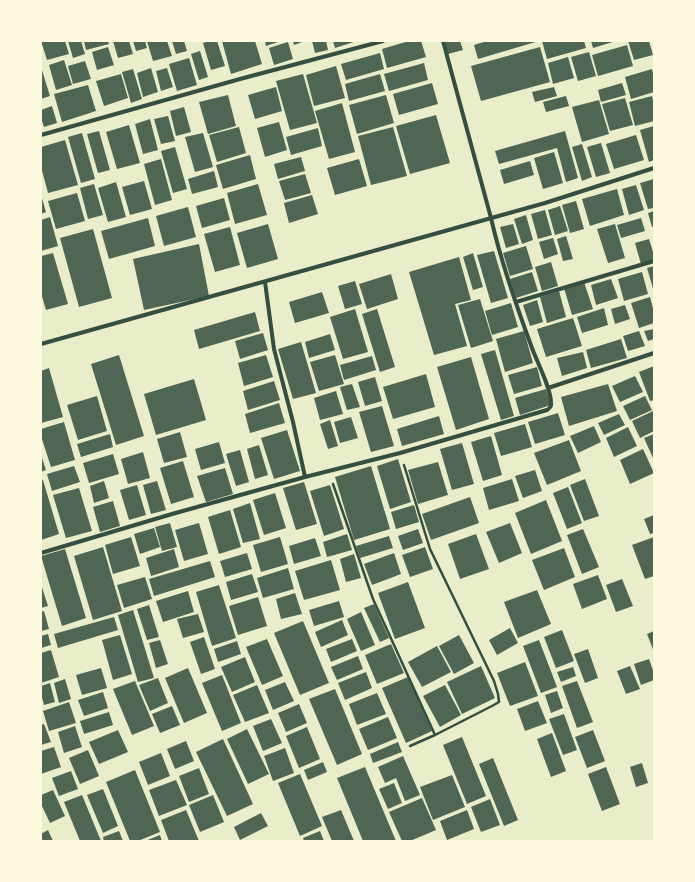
<!DOCTYPE html>
<html>
<head>
<meta charset="utf-8">
<style>
  body { margin:0 }
  #map { position:relative; width:695px; height:882px; overflow:hidden; background:#e9edc9; font-family:Overpass,sans-serif }
  canvas { display:block }
  .frame { position:absolute; inset:0; border:42px solid #fefae0; pointer-events:none }
</style>
</head>
<body>
<div id="map">
<canvas width="695" height="882"></canvas>
<div class="frame"></div>
</div>
<script>
const ctx = document.querySelector('canvas').getContext('2d');
ctx.lineJoin = 'round';
function fill(path, color) { ctx.fillStyle = color; ctx.fill(path, 'evenodd'); }
function stroke(path, color, width, dash) { ctx.strokeStyle = color; ctx.lineWidth = width; ctx.lineCap = dash ? 'butt' : 'round'; ctx.setLineDash(dash || []); ctx.stroke(path); }
const building = new Path2D(`
  M41,41H65L69,54L47,60Z
  M68,41H81L85,54L73,58Z
  M84,41H108L109,44L86,50Z
  M113,41H129L133,54L118,58Z
  M133,41H145L147,48L136,51Z
  M147,41H167L172,56L153,61Z
  M172,41H184L187,51L176,54Z
  M209,41H217L225,66L211,70L203,43Z
  M222,41H255L262,64L231,74Z
  M265,41H281L266,46Z
  M293,41H305L294,45Z
  M312,41H326L328,50L315,53Z
  M333,41H357L335,48Z
  M409,41H421L426,57L387,68L382,49Z
  M444,41H460L463,50L448,54Z
  M487,41H539L478,59L474,45Z
  M542,41H584L586,48L547,59Z
  M591,41H616L593,48Z
  M628,41H649L653,55L634,60Z
  M288,42L293,59L274,65L269,48Z
  M627,45L633,66L598,76L592,55Z
  M108,47L114,65L97,70L92,52Z
  M540,47L550,82L481,101L471,66Z
  M200,51L208,77L199,80L191,54Z
  M589,52L596,76L578,81L571,57Z
  M380,53L384,69L346,80L341,64Z
  M568,57L574,78L553,84L548,63Z
  M189,58L197,85L177,91L169,64Z
  M64,60L72,85L56,90L49,65Z
  M85,61L91,79L73,84L68,66Z
  M424,63L428,80L389,91L384,74Z
  M336,66L345,98L314,106L306,75Z
  M41,67L50,96L41,99Z
  M151,68L158,92L143,97L137,73Z
  M167,68L173,87L161,91L156,71Z
  M133,69L142,99L131,103L122,72Z
  M652,69L654,77V92L631,99L625,77Z
  M121,74L128,98L104,106L96,81Z
  M303,74L317,123L290,130L276,81Z
  M380,74L385,91L349,101L345,84Z
  M432,83L438,104L399,115L393,94Z
  M622,83L626,95L601,102L598,90Z
  M88,85L96,111L62,122L54,94Z
  M276,87L282,111L255,119L248,95Z
  M554,87L557,96L535,102L532,92Z
  M228,95L236,126L208,134L199,102Z
  M386,95L394,123L357,134L349,105Z
  M566,96L569,106L546,112L543,102Z
  M652,96L654,104V121L635,126L629,102Z
  M625,98L633,125L610,131L602,104Z
  M599,100L609,134L582,142L572,107Z
  M342,103L355,152L329,159L315,111Z
  M52,106L57,123L44,127L41,118V110Z
  M184,107L191,132L176,136L170,111Z
  M436,115L450,163L410,174L396,126Z
  M168,116L175,141L161,144L154,119Z
  M150,119L158,150L143,154L135,124Z
  M279,122L287,150L265,157L257,128Z
  M129,125L140,163L117,169L106,132Z
  M654,126V160L649,162L640,130Z
  M239,127L246,153L217,162L209,135Z
  M393,127L407,176L371,185L358,136Z
  M318,128L322,146L291,155L286,137Z
  M99,131L110,170L98,173L87,134Z
  M565,131L578,178L566,182L557,148L499,164L495,151Z
  M82,133L95,179L81,183L68,137Z
  M203,133L213,167L195,172L185,137Z
  M636,135L644,160L614,169L606,144Z
  M65,140L78,185L48,193L41,167V147Z
  M601,143L610,173L596,177L587,147Z
  M582,144L592,177L582,181L572,147Z
  M175,147L187,189L173,193L161,151Z
  M554,152L563,183L543,189L534,158Z
  M250,155L256,179L223,189L216,165Z
  M301,157L305,171L278,179L274,164Z
  M161,159L172,200L155,205L144,164Z
  M359,159L367,186L335,195L327,168Z
  M530,161L534,175L504,184L500,170Z
  M214,171L218,187L192,194L188,179Z
  M305,174L311,193L285,200L279,181Z
  M654,179V208L648,209L640,183Z
  M144,181L152,209L130,215L122,187Z
  M116,182L126,217L108,222L98,188Z
  M94,184L103,215L88,219L80,188Z
  M258,184L267,215L235,224L227,193Z
  M636,185L644,210L629,215L622,189Z
  M617,189L624,215L590,226L582,199Z
  M77,193L85,221L56,229L48,201Z
  M41,195L46,212L41,214Z
  M312,195L318,214L289,223L284,203Z
  M224,198L230,220L202,228L196,206Z
  M576,201L584,229L570,233L562,205Z
  M560,206L568,231L555,235L548,210Z
  M188,207L196,237L164,246L156,216Z
  M545,210L552,235L538,239L531,214Z
  M654,211V226L652,227L648,213Z
  M526,215L533,240L522,244L514,219Z
  M50,217L58,246L41,251V220Z
  M148,218L155,246L109,259L101,231Z
  M641,218L645,231L621,238L617,225Z
  M268,224L278,259L247,268L237,233Z
  M513,224L519,244L506,248L500,227Z
  M615,224L625,258L608,263L597,229Z
  M230,227L240,265L215,272L204,234Z
  M93,229L112,298L79,307L60,238Z
  M566,236L573,259L563,261L557,239Z
  M553,238L558,254L544,259L539,242Z
  M649,239L654,255V260L641,264L635,243Z
  M199,244L209,296L144,310L133,259Z
  M526,246L533,269L510,276L503,253Z
  M494,251L508,298L491,303L477,255Z
  M53,253L68,304L46,310L41,293V256Z
  M473,253L483,287L473,290L463,257Z
  M459,257L471,300L455,304L467,346L434,355L409,272Z
  M551,262L558,286L542,291L535,267Z
  M654,266V292L647,268Z
  M532,272L538,291L516,298L510,279Z
  M642,272L648,294L624,301L618,279Z
  M391,274L398,299L367,309L359,284Z
  M611,279L618,298L596,305L591,285Z
  M355,281L362,304L345,309L338,286Z
  M584,282L593,309L572,315L564,288Z
  M559,291L566,317L547,323L540,297Z
  M322,292L329,313L295,323L289,302Z
  M650,297L654,312V323L639,328L631,303Z
  M480,299L493,341L471,348L458,305Z
  M537,300L543,322L530,326L523,305Z
  M511,303L518,327L492,335L485,311Z
  M625,305L630,319L615,324L611,309Z
  M604,308L608,325L582,333L577,317Z
  M355,309L368,352L343,359L330,317Z
  M377,309L395,367L380,372L362,314Z
  M255,312L260,331L199,349L194,330Z
  M573,318L582,346L546,357L537,329Z
  M654,329V339L648,341L644,331Z
  M524,331L533,363L505,372L496,339Z
  M639,331L645,346L628,351L623,336Z
  M263,333L268,350L240,359L235,341Z
  M330,334L335,350L309,358L305,342Z
  M621,339L627,358L591,368L586,350Z
  M301,342L316,393L293,399L278,349Z
  M495,350L514,416L501,420L481,354Z
  M583,352L587,368L562,376L557,358Z
  M119,355L144,436L116,445L91,364Z
  M266,355L273,377L244,386L238,363Z
  M335,355L344,384L319,391L310,362Z
  M372,356L376,370L344,380L340,365Z
  M471,357L489,419L456,430L437,367Z
  M654,366V400L650,401L639,372Z
  M537,367L542,386L514,394L508,375Z
  M49,368L63,417L41,423V371Z
  M426,374L435,407L393,419L383,387Z
  M635,376L643,392L620,402L612,386Z
  M375,377L382,401L365,406L358,382Z
  M194,379L206,420L156,435L144,394Z
  M274,381L280,400L248,410L243,391Z
  M352,384L360,407L347,410L340,387Z
  M608,384L617,411L569,426L561,397Z
  M546,389L551,405L520,415L515,398Z
  M336,391L343,414L320,420L314,398Z
  M97,396L107,431L78,440L67,405Z
  M645,396L652,410L630,420L623,406Z
  M279,403L285,423L250,433L245,414Z
  M382,406L394,446L371,452L359,412Z
  M653,411L654,431L640,438L632,421Z
  M558,413L565,435L535,444L528,422Z
  M619,414L625,425L604,435L598,423Z
  M439,416L444,434L402,446L397,429Z
  M351,417L358,438L340,443L334,422Z
  M330,420L338,446L328,449L320,424Z
  M64,422L75,460L51,467L41,436V429Z
  M525,424L532,447L501,456L494,433Z
  M594,426L601,442L578,453L570,436Z
  M628,427L637,446L614,457L606,438Z
  M287,430L300,471L274,479L261,438Z
  M180,432L187,457L164,463L157,439Z
  M110,434L113,447L81,457L77,444Z
  M654,434V457L653,458L644,438Z
  M491,436L502,475L483,481L471,442Z
  M569,440L581,471L547,485L534,453Z
  M219,442L225,463L201,470L195,449Z
  M462,443L474,484L452,490L440,449Z
  M259,445L268,475L255,479L247,449Z
  M643,449L654,473L630,484L620,460Z
  M240,450L249,482L236,486L226,454Z
  M143,452L150,478L128,484L121,459Z
  M113,454L119,474L89,483L83,463Z
  M41,455L46,470L41,472Z
  M398,459L411,502L390,509L377,466Z
  M183,461L194,497L171,504L160,468Z
  M438,462L448,495L418,504L408,470Z
  M74,466L80,482L52,491L47,474Z
  M371,466L390,529L354,540L335,477Z
  M225,468L233,494L206,502L197,476Z
  M535,470L542,491L523,498L515,476Z
  M512,479L519,501L489,510L483,488Z
  M585,479L599,516L584,521L570,485Z
  M43,480L59,534L41,540V481Z
  M104,481L109,498L94,503L90,486Z
  M157,481L166,510L151,514L143,485Z
  M304,482L317,524L296,530L283,488Z
  M137,485L146,515L129,520L120,490Z
  M330,485L344,529L324,536L310,491Z
  M568,487L582,523L567,529L553,493Z
  M79,488L92,531L66,538L53,495Z
  M275,493L286,528L264,535L253,500Z
  M470,497L479,523L431,540L422,514Z
  M546,500L562,541L531,554L515,513Z
  M113,501L120,526L100,532L93,507Z
  M250,503L260,539L243,543L233,509Z
  M414,505L419,522L396,529L391,512Z
  M230,510L241,547L219,554L208,517Z
  M654,515V533L650,534L644,519Z
  M170,523L177,547L162,551L155,527Z
  M199,523L208,554L184,561L175,530Z
  M510,523L522,553L499,563L486,532Z
  M154,528L160,547L140,554L134,534Z
  M418,529L423,543L403,550L398,536Z
  M583,529L599,567L582,574L567,535Z
  M347,534L352,550L327,557L323,542Z
  M476,534L489,569L460,579L448,544Z
  M389,536L393,548L360,558L356,546Z
  M131,537L140,566L113,574L105,545Z
  M280,537L288,564L261,572L253,545Z
  M654,537V576L645,579L632,545Z
  M315,538L321,556L294,564L289,546Z
  M103,547L122,611L93,620L74,556Z
  M425,547L433,569L410,577L402,555Z
  M564,548L575,577L544,590L532,560Z
  M65,549L86,618L62,626L41,556Z
  M174,549L179,567L151,576L146,558Z
  M247,553L252,569L225,577L220,561Z
  M394,553L401,574L372,585L364,564Z
  M354,554L361,578L346,582L340,559Z
  M331,560L340,590L304,600L295,571Z
  M210,561L215,577L154,596L149,579Z
  M288,568L294,589L263,598L257,578Z
  M252,574L258,592L231,600L226,582Z
  M598,575L607,599L582,609L573,584Z
  M145,577L152,599L124,608L117,585Z
  M622,579L633,606L616,612L606,585Z
  M408,582L425,628L395,639L378,593Z
  M41,584L48,606L41,608Z
  M219,585L236,638L212,646L196,592Z
  M537,590L551,624L518,638L504,602Z
  M188,591L194,612L163,622L156,601Z
  M295,593L302,614L281,619L276,599Z
  M258,597L267,626L238,635L229,606Z
  M339,601L344,617L314,626L309,610Z
  M374,604L389,638L380,642L364,608Z
  M149,605L159,637L147,640L137,609Z
  M133,610L154,678L138,682L118,615Z
  M44,611L49,629L41,631V612Z
  M361,612L375,645L361,651L347,619Z
  M198,614L204,632L183,638L177,619Z
  M114,617L118,630L58,648L54,634Z
  M342,620L348,635L321,647L315,632Z
  M303,621L329,683L300,695L274,633Z
  M510,628L518,643L497,655L489,640Z
  M562,630L574,661L556,668L544,637Z
  M654,631V652L647,634Z
  M48,634L51,645L41,648V636Z
  M120,635L132,674L113,680L102,640Z
  M459,635L474,663L454,674L439,646Z
  M204,637L215,669L201,674L190,642Z
  M267,639L283,676L262,685L246,647Z
  M352,639L357,651L331,662L326,649Z
  M160,640L168,664L156,668L149,643Z
  M539,640L557,687L541,693L523,646Z
  M237,641L241,654L218,662L214,649Z
  M391,644L404,673L377,684L365,655Z
  M437,646L451,672L422,687L408,662Z
  M588,649L598,678L585,683L574,654Z
  M51,650L59,677L41,683V653Z
  M358,656L363,669L337,680L331,667Z
  M245,657L255,682L232,692L221,667Z
  M649,659L654,673V680L641,685L634,664Z
  M525,662L538,696L510,706L497,673Z
  M481,666L495,698L462,714L447,682Z
  M630,666L640,689L626,694L617,671Z
  M573,667L576,676L561,682L557,672Z
  M101,668L107,688L82,695L76,675Z
  M188,668L207,713L184,723L165,678Z
  M366,672L372,688L345,700L338,683Z
  M222,675L241,723L222,731L202,683Z
  M408,677L432,731L406,743L382,688Z
  M158,678L168,703L150,711L139,685Z
  M65,679L71,699L59,703L54,683Z
  M135,681L154,726L132,735L113,689Z
  M577,681L593,722L577,728L562,686Z
  M285,682L294,701L273,710L265,690Z
  M50,683L55,702L44,705L41,694V686Z
  M257,685L269,713L245,722L233,695Z
  M445,685L461,715L440,727L423,696Z
  M335,689L362,754L337,765L309,699Z
  M557,691L563,708L551,713L545,695Z
  M103,692L108,708L84,716L78,700Z
  M377,693L386,714L357,725L349,704Z
  M538,701L547,723L525,731L517,709Z
  M69,702L76,723L49,731L43,711Z
  M299,704L307,723L286,732L278,713Z
  M172,706L180,725L160,733L152,714Z
  M109,712L113,725L84,734L80,721Z
  M564,714L577,750L563,755L549,719Z
  M388,717L397,738L368,750L359,729Z
  M271,719L282,743L263,751L253,726Z
  M44,724L51,742L41,745V725Z
  M75,726L82,747L64,753L58,732Z
  M307,727L320,759L299,768L286,736Z
  M247,729L269,774L248,784L227,739Z
  M118,730L128,752L99,764L89,742Z
  M593,730L605,761L587,768L575,737Z
  M552,733L566,771L551,777L537,739Z
  M462,737L486,796L467,804L443,745Z
  M223,739L253,804L227,816L196,752Z
  M186,741L194,761L175,769L167,749Z
  M398,742L402,752L373,763L370,754Z
  M54,747L61,767L41,774V751Z
  M285,748L294,773L273,781L264,756Z
  M88,750L99,776L80,784L69,758Z
  M161,753L170,776L148,785L139,762Z
  M403,756L420,795L405,801L396,778L385,783L378,767Z
  M493,758L518,820L504,826L479,764Z
  M323,762L327,772L308,780L304,770Z
  M642,763L648,783L636,787L630,767Z
  M365,767L396,841H363L337,778Z
  M606,767L620,804L602,811L588,774Z
  M199,768L209,794L189,802L179,776Z
  M135,770L160,832L138,841H130L106,782Z
  M71,771L78,789L59,796L52,778Z
  M300,774L322,826L300,836L278,783Z
  M452,775L465,807L433,820L420,787Z
  M176,780L187,805L159,816L149,790Z
  M394,783L402,803L388,809L379,789Z
  M103,789L118,826L103,833L87,795Z
  M53,790L65,816L50,823L41,804V795Z
  M82,795L101,841H80L64,802Z
  M213,795L224,822L200,832L189,805Z
  M422,798L436,830L410,841H402L389,812Z
  M490,799L500,825L481,832L471,807Z
  M186,810L199,841H169L161,820Z
  M341,810L354,841H332L322,817Z
  M467,810L474,829L447,840L440,821Z
  M261,813L268,826L240,840L234,827Z
  M48,830L53,841H41V834Z
  M119,831L123,841H104L103,837Z
  M320,831L324,841H304L303,838Z
  M160,835L162,841H145Z`);
const path = new Path2D(`
  M404,465L430,549L494,681L498,694L499,702L492,706L435,735L410,746
  M333,484L373,599L435,735`);
const minor = new Path2D(`
  M41,135L240,79L383,41
  M265,282L274,349L293,422L305,477
  M516,302L654,261
  M41,344L545,203L654,168
  M548,388L654,353
  M41,553L172,514L305,477L400,453L547,410C550,408 552,406 551,403C551,388 537,362 532,348C516,305 501,262 491,218L443,41`);
fill(building, '#4f6655');
stroke(path, '#344e41', 2.5);
stroke(minor, '#344e41', 4);
</script>
</body>
</html>
